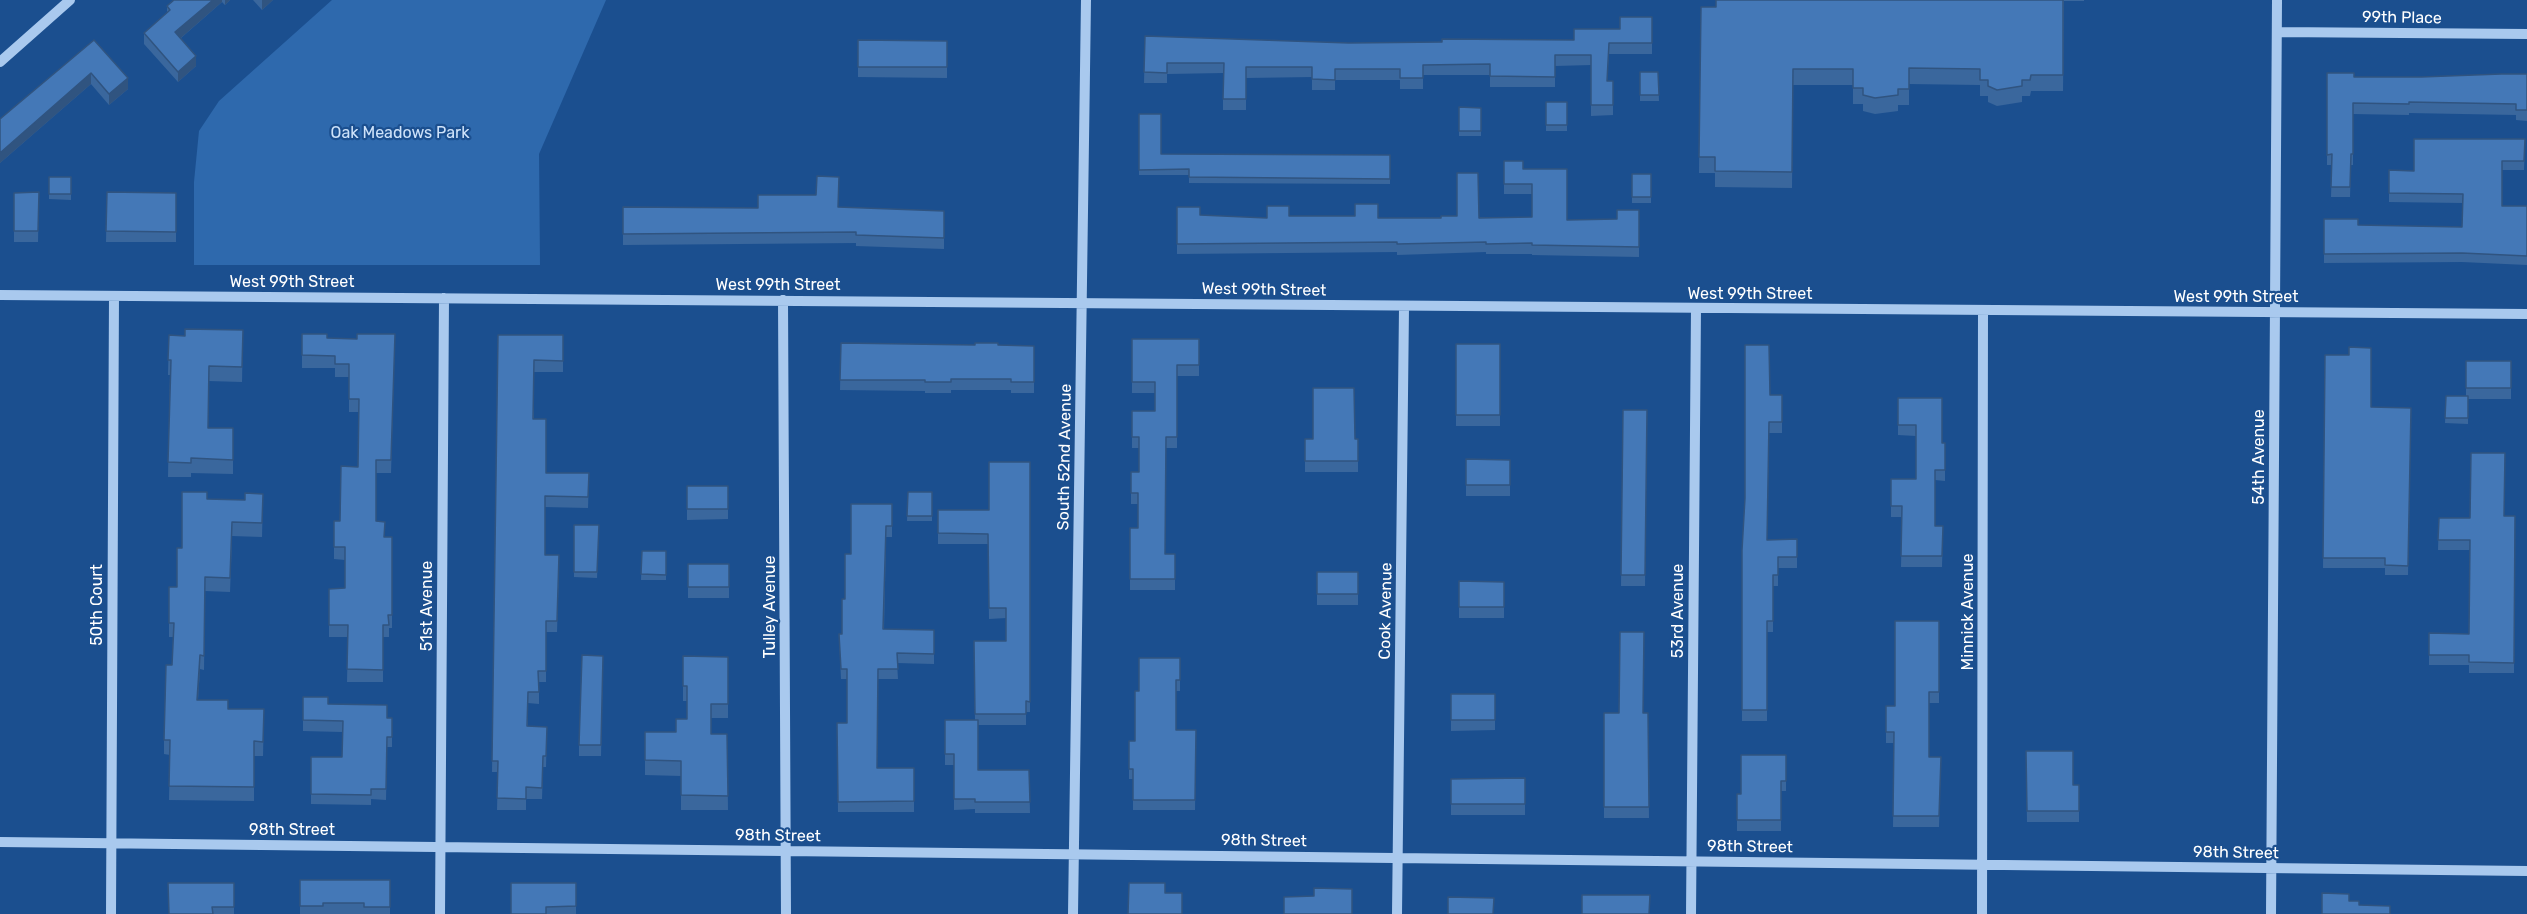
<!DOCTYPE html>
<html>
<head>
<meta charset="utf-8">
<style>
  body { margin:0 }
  canvas { display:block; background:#1b4f8f }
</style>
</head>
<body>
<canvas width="2527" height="914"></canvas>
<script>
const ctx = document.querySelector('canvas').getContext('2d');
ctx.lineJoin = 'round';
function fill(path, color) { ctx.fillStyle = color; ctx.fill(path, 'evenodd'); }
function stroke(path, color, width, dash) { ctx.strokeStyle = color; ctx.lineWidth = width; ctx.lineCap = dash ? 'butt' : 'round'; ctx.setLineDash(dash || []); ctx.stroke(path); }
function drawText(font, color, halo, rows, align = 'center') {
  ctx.font = font + ' Rubik,sans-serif'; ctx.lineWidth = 4.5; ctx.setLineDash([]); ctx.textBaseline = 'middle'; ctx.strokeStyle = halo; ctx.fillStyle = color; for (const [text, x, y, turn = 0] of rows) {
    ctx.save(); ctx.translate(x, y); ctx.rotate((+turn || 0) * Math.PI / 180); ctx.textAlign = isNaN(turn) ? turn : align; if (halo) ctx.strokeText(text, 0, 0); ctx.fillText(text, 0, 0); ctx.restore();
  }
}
const green = new Path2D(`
  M332,0H606L539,154L540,265H194V182L199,131L219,101Z`);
const minor = new Path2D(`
  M2277,32L2527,34
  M0,62L70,0
  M0,295L2527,314
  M783,300L786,914
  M0,842L2527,871
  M111,914L114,296
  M440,914L444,298
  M1073,914L1086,0
  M1397,914L1404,308
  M1691,914L1696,308
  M1982,914L1983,310
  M2271,914L2277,0`);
const wall = new Path2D(`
  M174,0H230L225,5L222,2L181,38L196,66L178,82L144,44V33L167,14V6Z
  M253,0H273L262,10Z
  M1716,0H2084V1H2064L2063,91H2031L2030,96H2022V102L1997,106L1988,102V96H1980V85L1909,84V105H1898V111L1875,114L1863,111V104H1853V85H1793L1792,188L1715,187V173H1699L1701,7H1716Z
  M1652,17V54H1609L1607,81H1613V115L1591,116V65L1555,66V87H1490V75H1423V89H1400V80H1335V90H1312V77L1246,78V110H1223V73L1167,74V83H1144L1145,36L1349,43L1574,40L1620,29Z
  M94,40L128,89L109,105L91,84L0,163V119Z
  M858,40L947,41V78L858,77Z
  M1640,72H1658L1659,101H1640Z
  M2327,73L2354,77H2421L2527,74V121L2516,120V115L2409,113V115L2353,114V165H2351L2350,197H2331L2332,165H2327Z
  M1546,102H1567V131H1546Z
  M1459,107L1481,108V136H1459Z
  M1139,114L1161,154L1390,155V184L1189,183V175H1139Z
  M2525,139L2524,170H2502V206H2527V265L2462,262L2324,263V219L2358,225L2462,227L2463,203L2389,202V170L2414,171Z
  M1504,161L1523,169L1567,220L1617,219L1639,210V257L1532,255V254H1486V252L1397,255V252L1177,254V207L1200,215L1267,218L1289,216L1378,218L1532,217V194H1504Z
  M1632,174H1651V203H1632Z
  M49,177H71V200L49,199Z
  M39,192L38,242H14V193Z
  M107,192L176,193V242H106Z
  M623,207L758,208L839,207L944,211V249L856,246V243L623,245Z
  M243,330L242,382L209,381L208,428H233V474L191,473V477H168L170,375H168L169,335L185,336Z
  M302,334L327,338L357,339L395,334L391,473H376V521L385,537H392V628H389V637H383V682H347L348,637H329V589L345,588V560L334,559V521H340L358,467L359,412H349V377H335V368H302Z
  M498,335H563V372H534V419L546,473H589L588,508L545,507V555L559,566L557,632H546V682H539V704L528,703V726L547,727L546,767H543L542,799H526V810H497L498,772H492Z
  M1132,339H1199V376H1177V448H1166L1165,554H1175V590H1130V528H1138V504H1131V472H1139V448H1132V411H1155V393H1132Z
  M841,343L1034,346V393H1011V390H951V393H925V391L840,390Z
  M1456,344H1500V426H1456Z
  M2325,355L2371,407L2411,408L2408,575H2385V568H2323Z
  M2466,361H2511V399H2468V424L2445,423L2446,396H2466Z
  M1770,395H1782V433H1769L1767,540L1797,539V568H1778V586H1773V632H1767V721H1742V550L1745,498Z
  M1898,398L1942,443H1945V481L1935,480V526H1943L1942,567H1901L1902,517H1891V479H1916V436L1898,435Z
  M1623,410H1647L1645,586H1621Z
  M1305,439H1358V472H1305Z
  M1466,459L1510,460V496H1466Z
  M1030,462V712H1026V725H978V770H1029L1030,813H975V809L954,810V765H945V720H975L974,641H1006V618L989,619L988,544H938V510H989Z
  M687,486H728V519L687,520Z
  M908,492H932V521H907Z
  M263,494L262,537L232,536L230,592L205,591L204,670L200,669L198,700L228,709H264L263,756H254V801L169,800L170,755L164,754V740L172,665L173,637H169V587H177L182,548L207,499L245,500Z
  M892,504V537H886L884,629L934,630V664L897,663L898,679H878L877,768H914V812H838L837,723H847V679H841L839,634H842L845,599L851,554Z
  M2504,516H2515L2514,673H2469V665H2429V633L2469,634L2470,550H2438L2439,518H2470Z
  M574,525H599L597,578L574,577Z
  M642,551H666V580H641Z
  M688,564H729V598H688Z
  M1317,572H1358V605H1317Z
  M1459,581L1504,582V618H1459Z
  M1939,621V703H1929V757H1941L1939,827H1893L1894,743H1886V706H1895Z
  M603,656L601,756H579V745Z
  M683,656L728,657V718H711V734H727L728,810H681V776L645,775V732H676L687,719V701H683Z
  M1180,658V691H1176V730H1196L1195,810H1133V779H1129V741H1135L1139,691Z
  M1451,694H1495V730L1451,731Z
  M303,697L328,704L387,718H392V747H387L386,800L371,799V805L311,804V757H342V732L303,731Z
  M1604,713H1648L1649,818H1604Z
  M2026,751L2073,785H2079V822H2027Z
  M1786,755V791H1781V831H1737V794H1741Z
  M1525,778V815H1451V779Z
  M300,880H390V914H300Z
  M234,883V914H169Z
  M576,883V914H511Z`);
const shadedWall = new Path2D(`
  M213,0H222V2L175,43V32Z
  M225,0H230L225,5Z
  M262,0H273L262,10Z
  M196,56V66L178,82V72Z
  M91,73V84L0,163V153Z
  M128,78V89L109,105V94Z
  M200,655V669L197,714V700Z`);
const building = new Path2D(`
  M174,0H213L175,32L196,56L178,72L144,33L170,10L167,6Z
  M1716,0H2063V75H2031L2030,80H2022V86L1997,90L1988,86V80H1980V69L1909,68V89H1898V95L1875,98L1863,95V88H1853V69H1793L1792,172L1715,171V157H1699L1701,7H1716Z
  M1620,17H1652V43H1609L1607,81H1613V105H1591V55H1555V77L1490,76V64L1423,65V78H1400V69H1335V80L1312,79V67H1246V99H1223L1224,63H1167V73L1144,72L1145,36L1349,43L1442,42V39L1574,40V29H1620Z
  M94,40L128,78L109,94L91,73L0,153V119Z
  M858,40L947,41V67H858Z
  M1640,72H1658L1659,95H1640Z
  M2327,73H2354V77H2421L2501,74H2527V110H2516V104L2409,102V104L2353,103V154H2351L2350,187H2331L2332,154L2327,155Z
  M1546,102H1567V125H1546Z
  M1459,107L1481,108V131H1459Z
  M1139,114H1161V154L1390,155V179L1189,177V169L1139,170Z
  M2414,139H2525L2524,161H2502V206H2527V256L2462,253L2324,254V219H2358V225L2462,227L2463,194L2389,193V170L2414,171Z
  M1504,161H1523V169H1567V220L1617,219V210H1639V247L1532,245V243L1486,244V242L1397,244V242L1177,244V207H1200V215L1267,218V206H1289V216H1355V204H1378V218H1441V216H1457V173H1478L1479,218L1532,217V184H1504Z
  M1632,174H1651V197H1632Z
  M817,176L839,177L838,207L944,211V238L856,235V232L623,234V207L758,208V195H816Z
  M49,177H71V194H49Z
  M39,192L38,231H14V193Z
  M107,192L176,193V232L106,231Z
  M185,329L243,330L242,367L209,366L208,428H233V460L191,458V463L168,462L171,360H168L169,335L185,336Z
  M302,334H327V338L357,339V334H395L391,460H376V521L385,522L384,537H392V615H388L389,625H383V670L347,669L348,625H329V589L345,588V547H334V521H340L341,466L358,467L359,399H349V364H335V356L302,355Z
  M498,335H563V361L534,360L533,419H546V473H589L588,497L545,496V555H559L557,621H546V671H538L539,692H528L527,726L547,727L546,756H543L542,788L526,787V799L497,798L498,761H492Z
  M1132,339H1199V365H1177V437H1166L1165,554H1175V579H1130V528H1138V493H1131V472H1139V437H1132V411H1155V382H1132Z
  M841,343L975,345V343H998V345L1034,346V382H1011V379H951V382H925V380H840Z
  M1456,344H1500V415H1456Z
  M1745,345H1769L1770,395H1782V422H1769L1767,540L1797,539V557H1778V575H1773V621H1767V710H1742V550L1745,498Z
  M2349,347L2371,348V407L2411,408L2408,566L2385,565V558H2323L2325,355H2349Z
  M2466,361H2511V388H2466Z
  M1313,388H1354L1355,439H1358V461H1305V439H1313Z
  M2446,396H2468V418H2445Z
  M1898,398H1942V443H1945V470H1935V526H1943L1942,556H1901L1902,506H1891V479H1916V425H1898Z
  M1623,410H1647L1645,575H1621Z
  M2471,453H2505L2504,516H2515L2514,663L2469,662V655H2429V633L2469,634L2470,540H2438L2439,518H2470Z
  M1466,459L1510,460V485H1466Z
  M989,462H1030V702L1026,701V714H975L974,641H1006V608H989L988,534L938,533V510H989Z
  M687,486H728V509H687Z
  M182,492H207V499L245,500V493L263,494L262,523L232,522L230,578L205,577L204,656L200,655L197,700H228V709H264L263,742L254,741V787L169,786L170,740H164L166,665H172L174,623H169V587H177V548H182Z
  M908,492H932V516H907Z
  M851,504H892V526H886L883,629L934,630V654L897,653L898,669H878L877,768H914V801L838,802L837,723H847V669H841L839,634H842V599H845V554H851Z
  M574,525H599L597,572H574Z
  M642,551H666V575L641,574Z
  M688,564H729V587H688Z
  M1317,572H1358V594H1317Z
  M1459,581L1504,582V607H1459Z
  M1895,621H1939V692H1929V757H1941L1939,816H1893L1894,732H1886V706H1895Z
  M1620,632H1644L1643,713H1648L1649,807H1604V713H1619Z
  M582,655L603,656L601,745H579Z
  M683,656L728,657V704H711V734H727L728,796L681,795V761L645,760V732H676V719H687V686H683Z
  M1139,658H1180V680H1176V730H1196L1195,800H1133V769H1129V741H1135V691H1139Z
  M1451,694H1495V720H1451Z
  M303,697H328V704L387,705V718H392V737H387L386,789H371V795L311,794V757H342L343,721L303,720Z
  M945,720H978V770H1029L1030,802H975V799H954V754H945Z
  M2026,751H2073V785H2079V811H2027Z
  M1741,755H1786V781H1781V820H1737V794H1741Z
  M1525,778V804H1451V779Z
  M300,880H390V907H364V903H323V906H300Z
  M168,883H234V907H212L213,914H169Z
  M511,883H576V906L546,907V914H511Z
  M1129,883H1165V893H1182V914H1128Z
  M1314,888L1352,889V914H1284V897L1314,896Z
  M2322,893L2349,894V901H2359V905L2390,906V914H2322Z
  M1582,895H1650L1649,914H1582Z
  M1448,897L1494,898L1493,914H1448Z`);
const streetNames = [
  ["99th Place",2402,18,1],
  ["West 99th Street",292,282],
  ["West 99th Street",778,285],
  ["West 99th Street",1264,290,1],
  ["West 99th Street",1750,294],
  ["West 99th Street",2236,297],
  ["South 52nd Avenue",1065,457,-89],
  ["54th Avenue",2259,457,-90],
  ["50th Court",97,605,-90],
  ["51st Avenue",427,606,-90],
  ["Tulley Avenue",770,607,-90],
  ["Cook Avenue",1386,611,-89],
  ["53rd Avenue",1678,611,-90],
  ["Minnick Avenue",1968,612,-90],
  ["98th Street",292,830],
  ["98th Street",778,836,1],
  ["98th Street",1264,841,1],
  ["98th Street",1750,847,1],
  ["98th Street",2236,853,1]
];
const parkNames = [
  ["Oak Meadows Park",400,133]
];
fill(green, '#2e69ad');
stroke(minor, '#a9c9ee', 10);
fill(wall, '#3a679d');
fill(shadedWall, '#305480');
fill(building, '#4478b7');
stroke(building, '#305480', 1.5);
drawText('16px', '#fff', '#1b4f8f', streetNames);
drawText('16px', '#cfe3fa', '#1b4f8f', parkNames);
</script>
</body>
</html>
